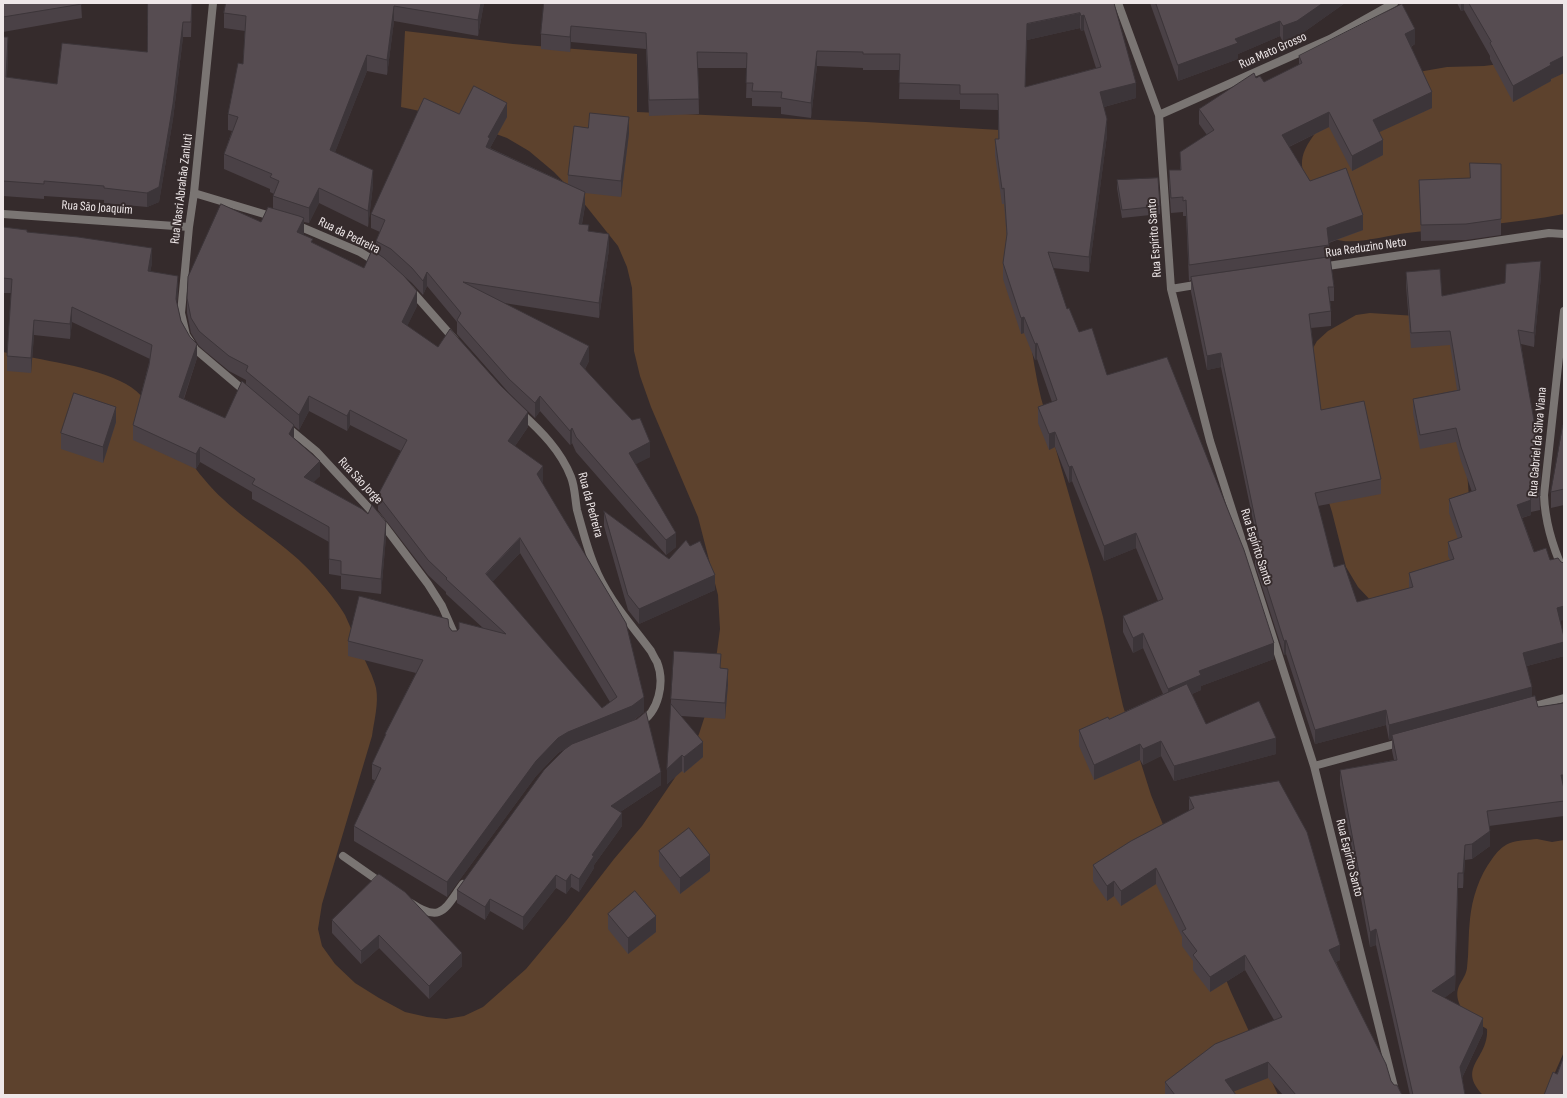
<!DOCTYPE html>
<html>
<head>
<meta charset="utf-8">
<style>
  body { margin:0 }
  #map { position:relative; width:1567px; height:1098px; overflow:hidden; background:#352b2c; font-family:"Sofia Sans Condensed",sans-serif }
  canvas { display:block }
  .frame { position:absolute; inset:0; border:4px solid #eee7e8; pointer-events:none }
</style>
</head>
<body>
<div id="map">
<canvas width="1567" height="1098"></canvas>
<div class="frame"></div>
</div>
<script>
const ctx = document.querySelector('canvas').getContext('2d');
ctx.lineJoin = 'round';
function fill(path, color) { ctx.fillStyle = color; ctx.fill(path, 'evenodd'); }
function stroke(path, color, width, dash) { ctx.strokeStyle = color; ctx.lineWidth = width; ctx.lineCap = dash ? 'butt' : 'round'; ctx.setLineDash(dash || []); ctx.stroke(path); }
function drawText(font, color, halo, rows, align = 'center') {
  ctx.font = font + ' "Sofia Sans Condensed",sans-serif'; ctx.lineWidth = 4; ctx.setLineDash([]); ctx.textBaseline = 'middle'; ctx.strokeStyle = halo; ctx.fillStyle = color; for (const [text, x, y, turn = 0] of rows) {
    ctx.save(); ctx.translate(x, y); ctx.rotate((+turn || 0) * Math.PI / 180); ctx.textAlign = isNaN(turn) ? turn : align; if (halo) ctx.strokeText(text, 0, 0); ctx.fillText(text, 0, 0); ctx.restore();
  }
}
const green = new Path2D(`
  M405,31L513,44L637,54V112L866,122L1016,131C1022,220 1021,311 1041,398L1091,571L1103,617L1123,706L1151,795L1231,992L1278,1095H3V352C40,360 93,366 126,384C154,399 182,454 204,479C228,509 263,529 292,554C309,568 334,596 345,615C351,628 356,641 362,654C367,665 373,676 376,688C379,703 374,721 372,736L322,904L318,929L322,946L335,964L355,983L379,998L405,1012L427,1017L446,1019L464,1016L483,1007L526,969L566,921L614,859L642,826L687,760L699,734L711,697L720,629L718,595L698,517L651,407L640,376L634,351L632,288L627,267L618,246L582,201L554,172L529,151L507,138L477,127L443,116L401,107Z
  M1564,54V214C1512,224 1459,227 1407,233C1387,235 1351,247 1332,238C1326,225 1320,212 1314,198C1300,169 1295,159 1317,131L1404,77L1424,71L1447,67L1484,66L1532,60Z
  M1370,313L1416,316L1457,333L1469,498L1480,558L1374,604L1358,587L1346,567L1332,512L1318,468L1307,359L1317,341L1328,331L1356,315Z
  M1537,839L1552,842L1564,840V1052L1545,1095H1483C1456,1067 1489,1059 1487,1029C1476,1022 1463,1016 1459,1003C1453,985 1465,982 1467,968C1469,952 1468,935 1470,919C1472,899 1479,876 1492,859C1496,853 1502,846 1510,843C1518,840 1528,840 1537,839Z`);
const street = new Path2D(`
  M213,3L194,193L189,227L181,313L186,335L195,349L247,393
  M1118,3L1159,115L1171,289L1210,441L1314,766L1396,1095
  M1159,115L1330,39L1394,3
  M194,193L274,217
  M3,214L189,227
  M294,224L360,252L378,263
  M1321,267L1549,233L1564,234
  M410,289L455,340
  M1171,289L1201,284
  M1564,311L1544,495C1545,522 1553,548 1564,572
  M521,413C541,431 561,451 571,477C575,487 575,499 577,510C582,528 587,548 594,565C606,597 631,624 651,651C653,655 655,659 657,662C665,682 659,713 639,723
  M287,427L316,451L379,519L428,584L442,606L453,631L454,641
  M1527,708L1564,698
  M1314,766L1402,742
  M343,856L383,884
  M411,903C442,924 445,908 463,884`);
const wall = new Path2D(`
  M3,3H81L82,18L3,32Z
  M192,3L191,37H183L173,119L159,202L147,207L104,203V200L44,196V199L3,196V37L8,52L7,77L57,84L147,52Z
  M226,3H484L478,36L394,21L387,75L367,71L335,152L373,185L368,227L319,203L309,223L304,222V233L303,235L313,243L364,268L376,253V241L380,232L371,228V214L459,114L507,117L490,148L568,184V175L629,133L621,197L585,193V206L582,224L589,231L609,249L599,318L504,303L589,361L585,369L650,457L635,464L676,547L666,555L576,452L572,443L570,445L540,411L535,418L509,393L457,334V322L427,286L423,295L412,283L404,276L417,306L407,326L528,427L515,446L543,481L542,482L644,712L634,720L661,785L620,812L622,826L594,865V868L579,892L571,887L566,894L556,888L523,930L490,911L485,920L457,903V890L570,746L558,753L536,776L447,897L354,841V826L376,781L372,779V764L385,737V734L416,673L348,656V641L449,627L452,631L483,628L446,594V592L428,575L378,510V495L401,451L350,425L347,431L309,411L299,430L294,426V439L320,476L313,482L386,537L381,594L341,589V576L329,574V542L252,499V492L200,462L196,469L133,440V425L150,359L72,322L70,339L34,335L31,373L7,371V356L11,293H3V227L27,232L152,263L150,272L178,291L177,303L181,321L197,358L184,399L225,418L246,385V380L229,371L206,352L199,346L191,333L187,313V298L261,222L273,208V196L274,194L270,192V189L224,169V154L232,131L228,130V114L243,64L245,31L224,28V13ZM520,553L610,702L602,708L492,582Z
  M544,3H1114L1136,98L1104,107L1107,135L1089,272L1053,268L1067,309L1079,332L1107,375L1274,659L1201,686V690L1192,694L1206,724L1276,754L1174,781L1161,756L1143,765L1140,760L1094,780L1079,746V730L1109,719L1163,694L1143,648L1133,653L1123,632V616L1158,601L1136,548L1104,561L1072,481L1069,483L1055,447L1049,450L1038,423V407L1052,402L1037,359L1035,360L1024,333L1021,334L1003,279V263L1007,239L1004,204H1002L995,155V139H998V110L960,109V100L899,99L900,70H863V68L817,66L811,118L781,114V107L752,106V98H746L747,68H698L699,114L649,116L646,49L571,42L570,52L541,49V34ZM1080,28L1081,31L1084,30L1096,68L1025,87L1027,40Z
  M1150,3H1345L1297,37L1283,42L1280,36L1238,54V59L1178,81Z
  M1457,3H1564V73L1551,79V81L1513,102L1490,59V56L1464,10L1461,11Z
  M1415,44L1411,47L1432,108L1379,132L1383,155L1352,171L1329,127L1289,147L1310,181L1363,230L1329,243V257L1334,287V301H1330L1331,311V326L1311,328L1321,410L1381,479V494L1318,506L1334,567L1357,602L1409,588V573L1450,560L1448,556V542L1458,539L1449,513V499L1472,492L1461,461L1456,442L1420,449L1413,413V399L1457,390L1450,345L1411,348L1406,286V272L1442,296L1541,276L1534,347L1521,344L1541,474L1539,488L1540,510L1531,512V515L1522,518L1560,621L1564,656L1527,666L1532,697L1538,707L1564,703V816L1489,826L1490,846L1472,859L1465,860L1463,888H1458L1455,990L1444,998L1483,1033L1462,1078L1465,1095H1410L1376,945L1370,947L1340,785V770L1394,760L1392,751V739L1389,740L1386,725L1315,744L1286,654L1284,655L1255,565V550L1259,549L1221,367L1207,370L1191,292V280L1189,281L1186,216H1183V212L1171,213L1169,186V170H1180V152L1207,135L1199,124V109L1256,78L1264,82L1299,65V56Z
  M1501,164V235L1466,240L1421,241L1419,180L1470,178Z
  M1117,180L1160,206V214L1122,218L1117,188Z
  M116,422L103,463L61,449V433Z
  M1564,425V505L1551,508V492Z
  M604,511L669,559L715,590L639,624L628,610L604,526Z
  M721,668L728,684L725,719L681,716L703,757L684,773L682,771L667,784L671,699Z
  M1189,797L1340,960L1336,962L1391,1081L1402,1095H1283L1268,1078L1234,1091L1236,1095H1165V1082L1274,1020L1245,970L1210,992L1193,970V961L1182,946V937L1156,884L1121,906L1114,896L1107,901L1093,881V865L1189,811Z
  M659,851L710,871L680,894L659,866Z
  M608,914L656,932L628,954L608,929Z
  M332,920L462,953V966L429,999L379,948L361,964L332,933Z`);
const shadedWall = new Path2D(`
  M481,3H484L478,36V20Z
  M1323,3H1345L1297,37L1283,42V26Z
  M1461,3H1464V10L1461,11Z
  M394,6V21L387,75V60Z
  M1080,13V28L1027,40L1025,103L1027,24Z
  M1084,15V30L1081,31V16Z
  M1280,21V36L1238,54V59L1178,81V65L1235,39Z
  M183,22V37L173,119L159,202L147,207V193Z
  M571,26V42L570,52V37Z
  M1415,29V44L1405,50V34Z
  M8,37V52L6,92V77Z
  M817,51V66L811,118V103Z
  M367,55V71L330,165V150Z
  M1564,56V73L1551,79V81L1513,102V86L1550,63Z
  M1136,83V98L1100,108V92Z
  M1432,92V108L1373,135V120Z
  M507,103V117L490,148L486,147L488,137Z
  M1329,112V127L1282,150V135Z
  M629,117V133L621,197V181Z
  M1107,119V135L1089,272V257Z
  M1383,140V155L1352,171V156Z
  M373,170V185L368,227V211Z
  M319,188V203L309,223V208Z
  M585,192V206L579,238V224Z
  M1363,215V230L1327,243V228Z
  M304,218V233L297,247V232Z
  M609,234V249L599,318V303Z
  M152,248V263L148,286V271Z
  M1541,261V276L1534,347V333Z
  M427,272V286L423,295V281Z
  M178,276V291L176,314V299Z
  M417,291V306L402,337V322Z
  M72,307V322L70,339V324Z
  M1024,317V333L1021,334V318Z
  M34,320V335L31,373V358Z
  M1037,343V359L1035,360V344Z
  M197,344V358L179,412V397Z
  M589,346V361L580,378V364Z
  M1221,353V367L1207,370V356Z
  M309,396V411L299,430V415Z
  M540,396V411L535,418V403Z
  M116,407V422L103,463V447Z
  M350,410V425L347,431V416Z
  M528,412V427L508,456V441Z
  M294,425V440L289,434Z
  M572,428V443L570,445V431Z
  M1055,432V447L1049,450V434Z
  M650,442V457L629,468V453Z
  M200,447V462L196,469V454Z
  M1541,460V474L1539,495V480Z
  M320,461V476L304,492V477Z
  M543,466V481L537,488V474Z
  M1072,466V481L1069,483V467Z
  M1531,500V515L1517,519V505Z
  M386,522V537L381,594V579Z
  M676,533V547L666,555V540Z
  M1136,533V548L1104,561V546Z
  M520,538V553L486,589V574Z
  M715,575V590L639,624V609Z
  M1564,606V620L1557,622V608Z
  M1143,633V648L1133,653V638Z
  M1286,640V654L1284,655V641Z
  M1564,642V656L1523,667V653Z
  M1274,643V659L1201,686V690L1168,704V689L1199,671Z
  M728,669V684L725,719V703Z
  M1532,687V701L1392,735V739L1389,740V725Z
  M644,697V712L632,721L568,747L558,753L536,776L447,897V882L536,761L558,738L568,732Z
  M1386,710V725L1315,744V730Z
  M1276,738V754L1174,781V766Z
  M1161,741V756L1143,765V749Z
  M703,742V757L684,773V757Z
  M1140,744V760L1094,780V765Z
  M682,755V771L667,784V769Z
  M661,772V785L611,818V806Z
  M1561,775H1564V790Z
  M622,813V826L594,865V868L579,892V879L592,855Z
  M1490,831V846L1472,859V844Z
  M1465,845V860L1463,888V873Z
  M710,855V871L680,894V878Z
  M1156,868V884L1121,906V891Z
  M1458,873L1455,990L1432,1007V991Z
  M571,874V887L566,894V881Z
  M556,875V888L523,930V917Z
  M1114,881V896L1107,901V886Z
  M490,899V911L485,920V907Z
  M656,916V932L628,954V938Z
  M1376,929V945L1370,947V932Z
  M379,935V948L361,964V951Z
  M1340,945V960L1329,965V950Z
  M462,953V966L429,999V986Z
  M1245,955V970L1210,992V977Z
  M1483,1018V1033L1460,1082V1067Z
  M1268,1062V1078L1225,1095V1080Z`);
const building = new Path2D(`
  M3,3H81L82,4L3,17Z
  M148,3H192L191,22H183L173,104L159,187L147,193L104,188V186L44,181V184L3,181V37H8L6,77L57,84L62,43L147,52Z
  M226,3H481L478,20L394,6L387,60L367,55L330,150L373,170L368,211L319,188L309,208L273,196L279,181L270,177L272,174L224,154L238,117L228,114L238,63L243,64L246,16L224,13Z
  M544,3H1114L1136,83L1100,92L1107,119L1089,257L1048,252L1067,309L1069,308L1079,332L1092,328L1107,375L1167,357L1244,550L1274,643L1199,671L1201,675L1168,689L1143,633L1133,638L1123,616L1163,599L1136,533L1104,546L1072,466L1069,467L1055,432L1049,434L1038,407L1057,400L1037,343L1035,344L1024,317L1021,318L1003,263L1007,234L1004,188L1002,189L995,139H999L998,94H960V85L899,83L900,54H863V52L817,51L811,103L781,98L782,92L752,91L753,83H746L747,53L697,52L699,99L649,100L646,33L571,26L570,37L541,34ZM1080,13L1081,16L1084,15L1101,67L1025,87L1027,24Z
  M1156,3H1323L1297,21L1283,26L1280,21L1235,39L1238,43L1178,65Z
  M1469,3H1564V56L1550,63L1551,65L1513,86L1490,43L1491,42Z
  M1402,4L1415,29L1405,34L1432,92L1373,120L1383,140L1352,156L1329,112L1282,135L1310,181L1346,168L1363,215L1327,228L1329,245L1189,265L1186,200L1183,201V197L1171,198L1169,170H1181L1180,152L1214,130L1199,109L1254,73L1256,78L1260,76L1264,82L1302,63L1299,56Z
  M474,86L507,103L488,137L490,138L486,147L585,192L579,224L589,225L588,231L609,234L599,303L463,282L589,346L580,364L632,420L640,418L650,442L629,453L676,533L666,540L576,437L572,428L570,431L540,396L535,403L509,379L457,320L461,313L427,272L423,281L412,268L391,249L376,241L385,220L371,214L424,98L459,114Z
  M590,113L629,117L621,181L568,175L574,126L588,128Z
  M1470,163L1501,164V219L1466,224L1421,225L1419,180L1470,178Z
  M1158,178L1160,206L1122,210L1117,180Z
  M221,204L261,222L268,207L299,216L304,218L297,232L313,239L311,242L364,268L372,250L384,258L404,276L417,291L402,322L438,347L450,329L501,386L528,412L508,441L543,466L537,474L626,623L644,697L632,706L568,732L558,738L536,761L447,882L354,826L381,768L372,764L386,734H385L423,660L348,641L359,596L448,619L449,627L452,631H457L459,629V622L506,634L446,579L447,578L428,560L378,495L407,440L350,410L347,416L309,396L299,415L246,371L248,366L229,356L206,337L199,331L191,318L187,298L188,277ZM520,538L617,697L602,708L486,574Z
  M3,227L27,230V232L78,237L152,248L148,271L178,276L176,299L181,321L190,337L197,344L179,397L225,418L242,381L294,425L289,434L320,461L304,477L362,509L368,514L372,505L386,522L381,579L341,574V561L329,559V527L252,484L255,479L200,447L196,454L133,425L149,365L152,345L72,307L70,324L34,320L31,358L7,356L12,279L3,278Z
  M1330,257L1334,287H1328L1331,311L1309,314L1321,410L1364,401L1381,479L1315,493L1334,567L1344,564L1357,602L1413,587L1409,573L1454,559L1448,542L1462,537L1449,499L1476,490L1461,447L1456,428L1420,435L1413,399L1460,390L1450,331L1411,333L1406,272L1440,269L1442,296L1505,283L1506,264L1541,261L1534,333L1518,330L1541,460L1539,480L1540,496L1530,498L1531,500L1517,505L1534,552L1546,548L1550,560L1558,558L1561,562L1564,563V606L1557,608L1564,637V642L1523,653L1532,687L1389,725L1386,710L1315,730L1286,640L1284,641L1255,550L1261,548L1221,353L1207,356L1191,277Z
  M74,393L116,407L103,447L61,433Z
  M1563,425H1564V489L1551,492Z
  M604,511L669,559L686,540L690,546L700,541L715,575L639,609L628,595Z
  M674,651L721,654L720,668L728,669L725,703L671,699Z
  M1187,684L1206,724L1259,701L1276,738L1174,766L1161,741L1143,749L1140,744L1094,765L1079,730L1108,717L1109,719Z
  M1535,696L1538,707L1564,703V775H1561L1564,789V801L1487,811L1490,831L1472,844L1465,845L1463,873H1458L1455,975L1432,991L1483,1018L1460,1067L1465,1095H1413L1376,929L1370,932L1340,770L1397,760L1392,735Z
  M671,704L703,742L684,757L682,755L667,769Z
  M646,712L661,772L611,806L622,813L592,855L594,856L579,879L571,874L566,881L556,875L523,917L490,899L485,907L457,890L544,770L565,749L572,744L637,719Z
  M1279,781L1307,832L1340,945L1329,950L1386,1064L1391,1081L1394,1085H1397L1402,1095H1296L1268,1062L1225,1080L1236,1095H1175L1165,1082L1215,1044L1282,1017L1245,955L1210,977L1193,955L1197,951L1182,931L1186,929L1156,868L1121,891L1114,881L1107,886L1093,865L1131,841L1194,808L1189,797Z
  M689,828L710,855L680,878L659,851Z
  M379,874L405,892L462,953L429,986L379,935L361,951L332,920Z
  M635,891L656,916L628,938L608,914Z
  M1564,1056V1095H1544L1553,1072L1557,1074Z`);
const streetNames = [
  ["Rua Mato Grosso",1273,51,-24],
  ["Rua Nasri Abrahão Zanluti",182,189,-83],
  ["Rua São Joaquim",97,208,4],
  ["Rua da Pedreira",349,236,26],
  ["Rua Espírito Santo",1155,238,-94],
  ["Rua Reduzino Neto",1366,248,-8],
  ["Rua Gabriel da Silva Viana",1538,442,-85],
  ["Rua São Jorge",360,481,47],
  ["Rua da Pedreira",590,505,75],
  ["Rua Espírito Santo",1256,547,72],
  ["Rua Espírito Santo",1349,858,76]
];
fill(green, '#5d422d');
stroke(street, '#7a7573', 8);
fill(wall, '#4a4146');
fill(shadedWall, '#3c3539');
fill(building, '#564c51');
stroke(building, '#3c3539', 1);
drawText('13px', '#eee7e8', '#352b2c', streetNames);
</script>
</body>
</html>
